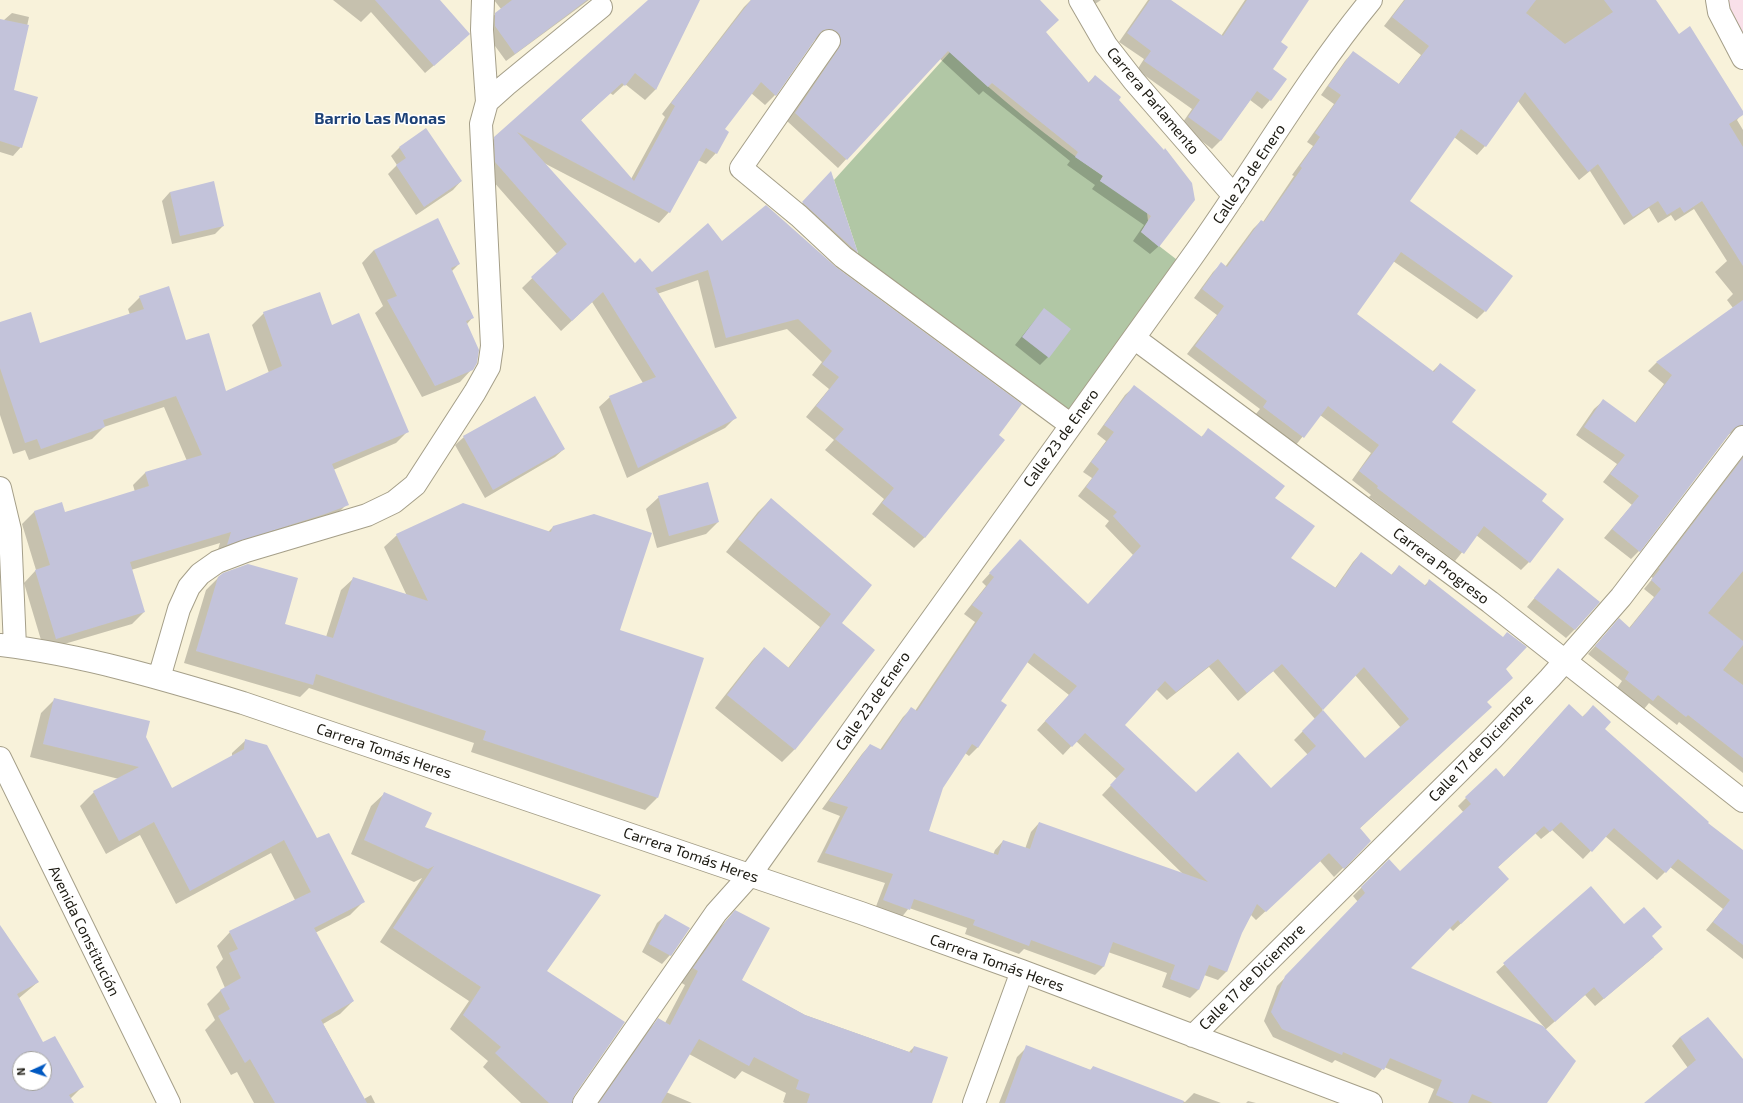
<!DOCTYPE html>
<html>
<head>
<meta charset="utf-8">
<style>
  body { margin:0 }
  #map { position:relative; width:1743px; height:1103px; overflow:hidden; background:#f8f2da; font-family:"Exo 2",sans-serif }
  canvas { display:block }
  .north { position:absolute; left:12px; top:1051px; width:40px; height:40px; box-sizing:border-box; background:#fff; border:1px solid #a4a3a0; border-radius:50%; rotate:267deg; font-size:11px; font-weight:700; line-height:16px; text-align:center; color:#1c1a12 }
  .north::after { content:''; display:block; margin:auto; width:14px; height:18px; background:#0058c1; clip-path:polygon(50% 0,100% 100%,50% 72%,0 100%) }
</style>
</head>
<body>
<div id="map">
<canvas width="1743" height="1103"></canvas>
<div class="north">N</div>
</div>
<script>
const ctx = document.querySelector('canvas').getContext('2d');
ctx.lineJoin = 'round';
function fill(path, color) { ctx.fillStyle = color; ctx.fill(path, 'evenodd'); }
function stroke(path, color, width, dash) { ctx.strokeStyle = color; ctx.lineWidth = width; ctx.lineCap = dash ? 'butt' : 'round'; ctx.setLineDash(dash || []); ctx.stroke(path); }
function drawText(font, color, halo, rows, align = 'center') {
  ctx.font = font + ' "Exo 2",sans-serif'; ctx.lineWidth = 3; ctx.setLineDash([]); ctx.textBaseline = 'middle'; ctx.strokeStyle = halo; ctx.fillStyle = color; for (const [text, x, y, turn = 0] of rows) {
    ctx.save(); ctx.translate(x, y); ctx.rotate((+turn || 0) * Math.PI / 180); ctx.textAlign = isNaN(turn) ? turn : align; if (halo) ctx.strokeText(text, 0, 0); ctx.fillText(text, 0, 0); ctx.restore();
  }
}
const education = new Path2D(`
  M1717,0H1743V58Z`);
const green = new Path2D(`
  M950,52C998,97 1049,139 1103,176L1100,181L1146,204L1148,221L1141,232L1185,266L1071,425L854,258L858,253L834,180Z`);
const shadow = new Path2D(`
  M333,0H438L460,43L425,73L371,12L361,22Z
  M494,0H589L506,61L487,35V22L501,9Z
  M650,0H699L655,90L645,100L625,84L613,95L610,93L580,121L631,179L665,117L662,114L744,7L751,0H762L827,29L817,39L813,40L775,95L765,105L751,93L723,130L716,153L706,164L698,160L669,212L659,223L542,162L635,264L652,273L722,242L998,435L1004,440L924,538L914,548L872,514L884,499L825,450L834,440L806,417L829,389L812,375L822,362L787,329L715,348L698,280L657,294L735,418L725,428L627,478L599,407L610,397L643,383L592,302L561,331L522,288L557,254L485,172L484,148Z
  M816,0H1038L1045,32L1088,83L1095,76L1163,151L1159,246L1150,254L1133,241L1144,225L1092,189L1095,185L1067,165L1070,161L983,91L979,95L939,58L838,168L787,121L831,57L833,48L835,45Z
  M1093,0H1101L1095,4Z
  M1148,0H1170L1221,36L1245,0H1308L1279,42L1272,70L1270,100L1262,109L1250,100L1220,141L1212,149L1181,125L1192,109L1137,70L1144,59L1119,42Z
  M1404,0H1654L1678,35L1743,113L1737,120L1743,130V436L1735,432L1729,434L1639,551L1631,559L1604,538L1632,505L1603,482L1617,464L1576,435L1594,409L1603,401L1635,423L1664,384L1648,371L1656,363L1733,308L1727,300L1733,294L1715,272L1727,261L1694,209L1675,221L1671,215L1658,223L1649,208L1624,225L1590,171L1579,180L1518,101L1485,146L1477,155L1454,137L1408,202L1485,311L1477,319L1393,261L1356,314L1432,372L1440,364L1450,423L1540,501L1529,562L1521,570L1476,535L1455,561L1369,497L1371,495L1352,480L1371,453L1320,415L1295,446L1255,415L1260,409L1187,354L1217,315L1194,298L1213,272L1221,264L1225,267L1253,229L1261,221L1263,222L1294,176L1292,175L1313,146L1307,142L1334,104L1321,95L1345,61L1353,52L1398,85L1421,55L1384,26Z
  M12,13L29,17L13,90L21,147L13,156L0,152V20H4Z
  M426,130L461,181L453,190L416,215L388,174L397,165L391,156L399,148Z
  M831,173L857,252L849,260L795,211Z
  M170,192L223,226L215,234L172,244L162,201Z
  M374,250L459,264L451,272L473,317L467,324L472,369L460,382L422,397L375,313L383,306L362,263Z
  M140,297L185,341L226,392L269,373L252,325L264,313L331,327L408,431L396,443L333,470L347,504L335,516L216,556L220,543L131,570L144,612L132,624L44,650L24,583L36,570L22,524L34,512L64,513L135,492L133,485L145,473L187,461L164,407L104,427L92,439L29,460L25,450L13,454L0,415V323L40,344L130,315L128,309Z
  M1044,309L1048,357L1040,365L1015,345Z
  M1134,387L1201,437L1209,430L1274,498L1290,558L1335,588L1353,562L1361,553L1391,575L1399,567L1424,586L1429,581L1512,678L1486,702L1482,715L1359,829L1370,841L1334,877L1320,861L1256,920L1251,915L1241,933L1226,972L1218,980L1204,975L1198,990L1190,998L1162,987L1167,973L1108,952L1103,967L1095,975L1024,949L1019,954L965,934L967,928L909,908L901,918L875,909L885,883L817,862L840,816L822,809L862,754L870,745L880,750L903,717L912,708L915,711L975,622L964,614L986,586L982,582L1012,549L1088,605L1133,555L1105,526L1109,521L1078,496L1092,478L1083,472L1106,441L1097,434L1125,395ZM1027,662L1069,695L1037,730L1063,755L1076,741L1117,779L1102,795L1183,874L1039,823L1031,832L1025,849L1003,841L995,850L993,855L928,831L942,787L965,753L969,756L978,747L1000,701ZM1209,667L1238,701L1273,671L1315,719L1294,740L1308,755L1271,789L1196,793L1124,725L1156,689L1167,700ZM1355,675L1401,728L1365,759L1322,710Z
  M464,437L564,449L555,457L485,498L455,445Z
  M1743,456V773L1679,722L1677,725L1649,703L1644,709L1617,688L1622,681L1588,654L1611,628H1629L1654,597L1644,589L1653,578L1651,577Z
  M659,497L718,522L706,534L657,548L646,509Z
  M771,499L840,623L874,650L794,750L782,762L715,708L752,661L764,648L788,668L820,627L726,552L758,512Z
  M553,527L619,631L657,798L645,810L471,752L474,743L309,688L300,697L184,663L206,590L218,578L284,625L326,637L341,590L354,578L407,596L384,547L397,535L548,532Z
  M1558,570L1575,629L1566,638L1527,607Z
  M55,699L145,737L172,789L232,757V753L246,740L317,840L363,902L350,915L315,933L353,1001L340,1014L323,1024L364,1099L371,1095L375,1103H254L237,1072L231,1075L205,1030L215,1020L207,1004L220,991L225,988L216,967L223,959L217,946L230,932L295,900L271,853L176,904L140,835L106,854L80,806L94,792L119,779L30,757L41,713Z
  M1569,705L1582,717L1593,707L1604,729L1707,823L1743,851V959L1706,930L1723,909L1670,867L1657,880L1605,836L1583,859L1552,830L1541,839L1535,833L1497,868L1500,887L1453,931L1449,927L1409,969L1545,1028L1496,972L1591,887L1624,925L1651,937L1654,957L1595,1006L1585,995L1545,1030L1546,1103H1428L1434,1089L1384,1067L1375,1078L1335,1060L1332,1063L1273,1037L1264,1021L1277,986L1358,902L1353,896L1389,860L1400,872L1464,813L1458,806L1466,798L1503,778Z
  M385,793L424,827L546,971L573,1095L571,1103H521L483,1067L488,1061L450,1029L469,1001L380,942L422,878L414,882L351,854L371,806Z
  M735,911L741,981L805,1015L909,1052L914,1047L930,1103H785L783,1102L786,1093L742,1071L735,1079L689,1054L666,1092L692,1103H596L645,1033L659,1019L665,1023L685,985L680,982L713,935Z
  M666,915L670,955L662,964L642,952L657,923Z
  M0,935L38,982L18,999L43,1044L82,1087L70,1099L73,1103H0ZM20,1059H44V1083H20Z
  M1680,1037L1743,1061V1103H1649L1688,1068L1672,1046Z
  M1027,1047L1090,1070L1093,1067L1185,1102L1194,1093L1221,1103H999L1017,1057Z
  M1248,1101L1256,1103H1246Z`);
const building = new Path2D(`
  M375,0H440L470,34L434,66Z
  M512,0H587L515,54L495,26V13Z
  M648,0H700L656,90L635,73L625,86L622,83L581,120L634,181L675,106L671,103L751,0H1040L1059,20L1046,32L1089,83L1095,75L1121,97L1119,100L1164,150L1165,148L1192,183L1195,200L1159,247L1141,232L1151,216L1100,181L1103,176L1075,157L1078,152L992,83L988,87L948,51L847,160L795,113L839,48L841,42L840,35L836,31L830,29L823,30L819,34L776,96L761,82L725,129L729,132L717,154L706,148L670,213L517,132L635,263L640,258L652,272L708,223L722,241L766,205L836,267L1022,404L999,435L1005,440L925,538L882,503L894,488L835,439L844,429L816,406L839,377L822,364L832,351L798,319L726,338L708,270L655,288L737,418L638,468L609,396L656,377L603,292L572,321L531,277L567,244L495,162L494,137Z
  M1150,0H1171L1223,36L1247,0H1309L1281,42L1288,47L1273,69L1287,79L1271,101L1257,91L1221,141L1188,117L1200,100L1144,61L1151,51L1127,33Z
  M1405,0H1536L1526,13L1565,44L1613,12L1604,0H1656L1679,34L1690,26L1743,111V115L1729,124L1743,147V266L1702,201L1684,213L1680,207L1667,215L1658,201L1633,217L1598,164L1588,172L1525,92L1486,147L1461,129L1410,201L1513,276L1486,312L1401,252L1357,314L1434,372L1440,363L1476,390L1452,422L1547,494L1542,501L1564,519L1530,563L1484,526L1464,554L1377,488L1378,486L1359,471L1379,445L1328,406L1304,438L1263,407L1267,401L1195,346L1224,306L1202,289L1221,262L1227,267L1261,220L1264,222L1302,168L1300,166L1320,137L1315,133L1341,95L1328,86L1353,51L1399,84L1429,46L1392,17Z
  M0,19L29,25L14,90L38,97L22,148L0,141Z
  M426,128L462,181L424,207L396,165L406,158L399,147Z
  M831,171L858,253L802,202Z
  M214,181L224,226L180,236L170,192Z
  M438,218L460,264L451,268L474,318L466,321L479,350L477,363L473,370L435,386L387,300L397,296L374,250Z
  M169,286L186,340L209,333L226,391L282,366L263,312L320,292L332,325L359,313L409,432L332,464L349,505L325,514L227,545L231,532L130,562L145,612L56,639L35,570L50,565L34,511L62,502L65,512L149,486L145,472L202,455L176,396L103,420L105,427L41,449L37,439L25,443L0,368V322L31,312L40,343L144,309L139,296Z
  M1743,300V425L1738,426L1733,429L1640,552L1612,529L1639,496L1610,474L1625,455L1584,427L1603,399L1636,423L1672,375L1656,362Z
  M1044,308L1071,329L1049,358L1022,337Z
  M1134,385L1202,437L1208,428L1285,486L1275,498L1315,526L1291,558L1336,588L1361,552L1392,575L1399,565L1426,586L1429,579L1503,637L1507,632L1527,647L1506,669L1513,678L1487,702L1492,707L1360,828L1371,841L1344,869L1329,853L1266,912L1257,904L1242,933L1227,972L1209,965L1199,990L1170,979L1175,965L1113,942L1104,967L1031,940L1029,946L973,925L975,920L914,899L910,910L883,900L893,874L825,853L848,807L829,801L870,744L882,750L911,707L917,711L983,613L972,605L994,577L989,573L1020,539L1088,604L1141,546L1113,516L1117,512L1086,487L1099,469L1091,462L1114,432L1104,425ZM1034,653L1077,686L1045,721L1072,747L1085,733L1125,769L1110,785L1208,882L1039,822L1030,849L1003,840L998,855L929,831L943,788L972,744L978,748L1007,705L1001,701ZM1218,659L1247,693L1282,664L1323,710L1302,731L1316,746L1271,788L1238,752L1196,792L1125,725L1165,681L1176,692ZM1364,667L1409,719L1365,758L1323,710Z
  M535,396L565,449L493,490L463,436Z
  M1743,458V571L1708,613L1743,641V645L1723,670L1743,685V758L1688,715L1686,717L1658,695L1653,701L1625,679L1629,672L1595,646L1619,618L1630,628L1661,589L1651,580L1660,569L1659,568Z
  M708,482L719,522L669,536L658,496Z
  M771,498L872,585L842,623L875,650L795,750L727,695L764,647L789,668L831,614L738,539Z
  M463,503L551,532L553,526L594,514L652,533L620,630L704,658L658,798L483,740L486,731L316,674L313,685L196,651L218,577L223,573L248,564L298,578L285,624L333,638L353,577L428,601L396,534Z
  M1558,568L1600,602L1575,630L1534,598Z
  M54,698L150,721L146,737L172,788L244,749L245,739L267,745L317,838L329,833L365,902L314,928L354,1001L321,1020L367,1103H275L250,1059L245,1063L218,1016L230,1009L220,990L241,978L229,953L238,949L229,931L311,892L284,840L190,891L154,822L119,841L93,791L139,767L43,744Z
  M1569,704L1583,717L1593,705L1611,722L1605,729L1709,822L1708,823L1743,850V945L1713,922L1730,900L1678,859L1666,873L1614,828L1592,852L1561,822L1550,832L1544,826L1498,867L1509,879L1461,924L1458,920L1411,968L1543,1026L1576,1061L1547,1103H1493L1472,1094L1468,1103H1454L1436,1095L1442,1080L1390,1058L1384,1070L1343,1052L1342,1055L1282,1029L1271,1012L1285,976L1365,893L1361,887L1389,859L1400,871L1471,804L1465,797L1496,768L1504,777Z
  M384,792L432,813L425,827L601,895L547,971L625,1022L574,1096L572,1103H549L495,1053L501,1047L463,1015L481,987L393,928L434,866L428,869L364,840Z
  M1591,886L1624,924L1644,907L1662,927L1652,936L1663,949L1604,999L1594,987L1555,1022L1503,963Z
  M735,910L770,928L742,980L805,1015L912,1053L914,1046L948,1057L932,1103H807L810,1094L796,1089L799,1080L754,1057L749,1066L699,1039L661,1103H599L658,1018L670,1025L698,971L693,968L726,921Z
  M665,914L690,928L671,956L649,944Z
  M0,925L39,982L17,994L43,1042L55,1036L84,1087L69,1095L74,1103H0ZM20,1059H44V1083H20Z
  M1708,1017L1743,1059V1103H1644L1696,1060L1680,1037Z
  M1026,1045L1091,1070L1093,1066L1184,1101L1183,1103H1005Z`);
const street = new Path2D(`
  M483,0L482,30L487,102
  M1080,0L1106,45L1134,81L1234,196
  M1717,0L1719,12L1743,58
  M829,41L741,168L799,216L843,257L1071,425
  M1134,338L1490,602L1743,801
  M0,488L10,530L15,647
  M0,645C83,655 164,679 243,703L861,913L1022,971L1371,1103
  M159,678L179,609L189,587L200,574L217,562L246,551L367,515L394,502L415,485L475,392L489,367L492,346L481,124L487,102L506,85L601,7
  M0,758L169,1103
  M1193,1036L1493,738L1550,678L1621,597L1743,437
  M584,1103L716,913L750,875C896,668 1044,462 1192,257C1253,172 1305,80 1371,0
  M974,1103L1022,971`);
const streetNames = [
  ["Carrera Parlamento",1153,101,50],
  ["Calle 23 de Enero",1249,174,-56],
  ["Calle 23 de Enero",1061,438,-54],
  ["Carrera Progreso",1441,566,37],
  ["Calle 23 de Enero",873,701,-55],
  ["Calle 17 de Diciembre",1481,748,-46],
  ["Carrera Tomás Heres",384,751,19],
  ["Carrera Tomás Heres",691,855,19],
  ["Avenida Constitución",84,931,64],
  ["Carrera Tomás Heres",997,963,20],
  ["Calle 17 de Diciembre",1252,977,-45]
];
const neighbourhoodNames = [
  ["Barrio Las Monas",380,119]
];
fill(education, '#f9e0e9');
fill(green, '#b1c7a5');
fill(shadow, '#0003');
fill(building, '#c3c3da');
stroke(street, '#a59f89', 24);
stroke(street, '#fff', 22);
drawText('15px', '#1c1a12', '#fff', streetNames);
drawText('bold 16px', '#1d4176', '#fff', neighbourhoodNames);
</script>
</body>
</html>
